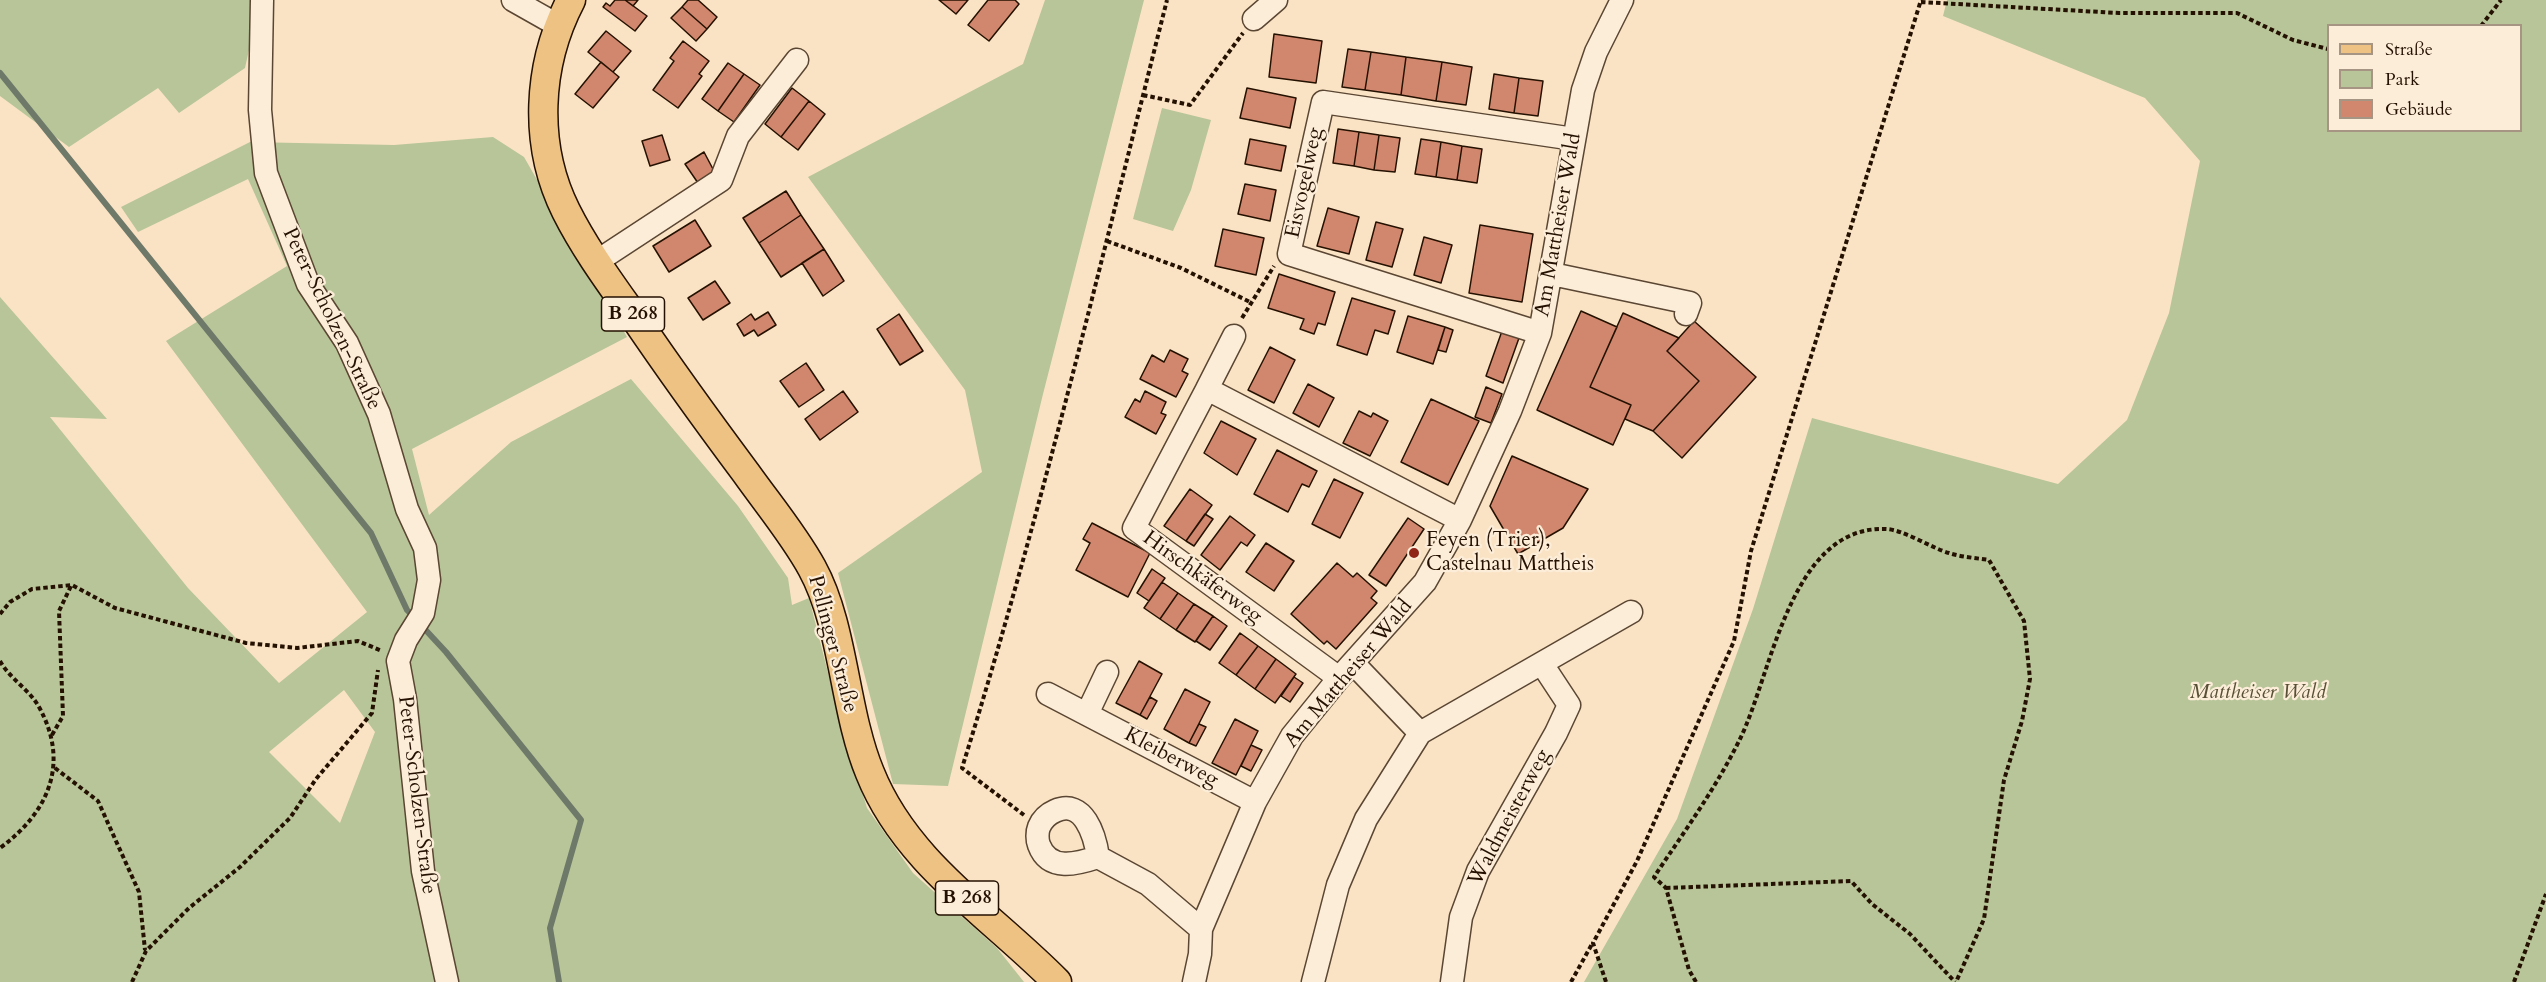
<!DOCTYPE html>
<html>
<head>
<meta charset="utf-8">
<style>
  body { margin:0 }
  #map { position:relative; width:2546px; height:982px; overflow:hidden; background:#fae3c4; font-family:Cardo,serif }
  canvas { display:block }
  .legend { position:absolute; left:2327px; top:24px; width:195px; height:108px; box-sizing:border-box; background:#fcedd9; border:2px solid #a69583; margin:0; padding:8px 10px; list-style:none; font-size:18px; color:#251101 }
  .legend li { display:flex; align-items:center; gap:12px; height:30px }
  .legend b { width:30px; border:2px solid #a69583 }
</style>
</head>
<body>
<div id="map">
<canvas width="2546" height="982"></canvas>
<ul class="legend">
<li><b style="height:8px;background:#edc282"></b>Straße</li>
<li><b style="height:16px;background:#b7c599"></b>Park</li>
<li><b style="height:16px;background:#d1876e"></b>Gebäude</li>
</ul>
</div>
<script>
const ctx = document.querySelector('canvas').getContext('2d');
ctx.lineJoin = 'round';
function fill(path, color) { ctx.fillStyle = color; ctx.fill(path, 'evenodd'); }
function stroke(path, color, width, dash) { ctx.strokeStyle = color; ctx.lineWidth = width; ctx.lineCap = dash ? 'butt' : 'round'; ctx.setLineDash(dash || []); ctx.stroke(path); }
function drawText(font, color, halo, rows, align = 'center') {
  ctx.font = font + ' Cardo,serif'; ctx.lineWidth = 4.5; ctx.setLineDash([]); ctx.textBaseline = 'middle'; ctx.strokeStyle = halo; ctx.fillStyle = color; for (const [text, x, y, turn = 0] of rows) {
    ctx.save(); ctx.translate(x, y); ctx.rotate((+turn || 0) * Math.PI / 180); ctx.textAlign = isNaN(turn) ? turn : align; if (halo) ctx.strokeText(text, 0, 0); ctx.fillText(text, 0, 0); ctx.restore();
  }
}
const green = new Path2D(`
  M0,0H260L245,68L179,113L158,88L69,147L0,96Z
  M1045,0H1144L1043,394L948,786L893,784L838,573L982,472L965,390L808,177L1023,64Z
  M1947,0H2546V982H1584L1677,819L1753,609L1812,418L2058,484L2127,420L2169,313L2200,161L2145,98L1943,16ZM2328,26H2520V130H2328Z
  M1162,108L1211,120L1191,190L1173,231L1133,219Z
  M493,137L524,157L627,337L412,449L429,515L511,442L631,379L738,506L788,578L792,605L809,598L839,716L867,808L913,873L997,948L1024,982H0V297L107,419L50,417L188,588L279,683L367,612L166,341L287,266L248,179L138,232L121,207L250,142L394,145ZM344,690L375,732L340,823L269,752Z`);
const stream = new Path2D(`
  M0,73L371,533L407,610L414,617
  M421,625L446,652L581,820L550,928L559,982`);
const building = new Path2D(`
  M615,0H625L647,16L635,31L603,7L606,3L610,6Z
  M625,0H638L633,6Z
  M688,0H698L717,17L707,29L682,7Z
  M939,0H968L956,14Z
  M988,0H1015L1019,4L989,41L968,25Z
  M682,7L707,29L696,41L671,18Z
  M606,31L631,51L613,72L588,52Z
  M1274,34L1322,41L1316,83L1269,77Z
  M683,41L709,61L699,74L702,76L678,108L653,90L674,61L670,58Z
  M1348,49L1371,52L1365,90L1342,87Z
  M1371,52L1406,57L1401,95L1365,90Z
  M1406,57L1442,62L1436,101L1401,95Z
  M601,62L619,77L593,108L575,94Z
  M1442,62L1472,67L1466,105L1436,101Z
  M728,63L744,74L718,111L702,99Z
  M744,74L760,85L734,122L718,111Z
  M1494,74L1519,78L1514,113L1489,109Z
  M1519,78L1543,81L1538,116L1514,113Z
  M792,88L809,101L781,137L765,124Z
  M1247,88L1296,98L1290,128L1240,118Z
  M809,101L825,114L798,150L781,137Z
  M1338,129L1359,132L1354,166L1333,163Z
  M1359,132L1379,135L1374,170L1354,166Z
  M662,135L670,160L650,166L642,141Z
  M1379,135L1400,138L1395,172L1374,170Z
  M1250,139L1286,146L1281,171L1245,164Z
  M1421,139L1441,142L1436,177L1415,174Z
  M1441,142L1462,146L1457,180L1436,177Z
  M1462,146L1482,149L1477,183L1457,180Z
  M704,152L714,171L698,183L685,164Z
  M1245,184L1276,190L1270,221L1238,214Z
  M786,191L801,215L759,243L743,218Z
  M1328,208L1359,217L1349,254L1317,246Z
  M801,215L824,249L781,277L759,243Z
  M695,220L711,246L669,272L653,246Z
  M1376,222L1403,229L1392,267L1366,260Z
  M1480,225L1533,234L1522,302L1469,293Z
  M1223,229L1264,238L1256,275L1215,266Z
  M1424,237L1452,245L1441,283L1414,275Z
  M824,249L844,281L823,296L802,263Z
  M1279,274L1335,292L1325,325L1318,323L1314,334L1300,329L1304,319L1268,308Z
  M715,281L730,303L703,320L688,298Z
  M1352,298L1395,311L1388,334L1375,330L1367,355L1337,345Z
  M1581,311L1617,327L1590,387L1631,405L1613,445L1537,410Z
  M768,312L776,325L758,336L754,330L744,336L737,324L751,314L755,320Z
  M1623,313L1679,338L1667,351L1699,381L1653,431L1625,419L1631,405L1590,387Z
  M899,314L923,351L900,365L877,329Z
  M1408,316L1445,327L1433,364L1397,352Z
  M1694,321L1756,377L1682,458L1653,431L1699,381L1667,351Z
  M1445,327L1453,330L1446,352L1438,350Z
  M1502,331L1519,338L1503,383L1486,376Z
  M1270,347L1295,360L1274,403L1248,390Z
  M1170,350L1188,359L1182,371L1188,374L1176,397L1140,379L1152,355L1164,362Z
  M806,363L824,390L799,407L780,381Z
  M1308,384L1334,398L1319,427L1293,413Z
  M1486,387L1502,394L1491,423L1475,417Z
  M843,391L858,412L820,440L805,419Z
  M1145,391L1166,402L1161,413L1166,415L1156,434L1125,417L1135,399L1140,402Z
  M1431,399L1479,421L1448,485L1401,462Z
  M1359,411L1371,417L1373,413L1388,421L1370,456L1343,443Z
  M1221,421L1256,439L1237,475L1204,453Z
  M1277,450L1317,471L1309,487L1302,484L1288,512L1254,494Z
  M1512,456L1588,489L1563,528L1518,554L1490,506Z
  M1334,479L1363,493L1340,538L1312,524Z
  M1190,489L1212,505L1186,541L1164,526Z
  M1205,514L1213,519L1194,546L1186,541Z
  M1230,516L1255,535L1247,546L1241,542L1220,570L1201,555Z
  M1408,518L1424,529L1386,586L1369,575Z
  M1092,523L1150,553L1128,597L1076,570L1090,543L1083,539Z
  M1266,543L1294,561L1274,591L1246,572Z
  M1337,563L1353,577L1357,573L1377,591L1371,598L1377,603L1336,649L1327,641L1324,644L1291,614Z
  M1152,569L1165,578L1149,601L1137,593Z
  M1162,582L1178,593L1160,619L1144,608Z
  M1178,593L1194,604L1176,630L1160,619Z
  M1194,604L1213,616L1195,642L1176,630Z
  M1213,616L1227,626L1210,650L1196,641Z
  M1240,633L1258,646L1236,675L1219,663Z
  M1258,646L1276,659L1255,689L1236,675Z
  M1276,659L1296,674L1275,703L1255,689Z
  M1139,661L1162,674L1140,715L1116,703Z
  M1294,677L1303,683L1290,702L1281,696Z
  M1185,689L1210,702L1189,743L1164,729Z
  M1150,697L1157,701L1147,719L1140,715Z
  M1235,719L1258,731L1236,775L1212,763Z
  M1199,724L1206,727L1196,746L1189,743Z
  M1251,745L1262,750L1251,771L1241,766Z`);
const path = new Path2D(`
  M1921,2L2119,13H2237L2293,40L2328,49
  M2481,26L2501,0
  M1143,95L1190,105L1243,33
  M1107,241L1181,268L1250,302
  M1242,318L1274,266
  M0,614L10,602L32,589L72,585L115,608L246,643L297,648L358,641L382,651
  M0,661C10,679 29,689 39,707C70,763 49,812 0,848
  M52,735L63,716L59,611L71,586
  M55,768L98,801L139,892L145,950
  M1024,815L962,768C1041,515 1102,257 1167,0
  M1666,888L1851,881L1872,904L1910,934L1955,982
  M132,982L146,951L189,908L240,867L290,818L316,779L372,713L378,670
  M1571,982L1592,944
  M1606,982L1593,943L1637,861L1734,641L1751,551L1921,0
  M1696,982L1689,970L1666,888L1654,877C1684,832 1716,788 1740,739C1772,674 1790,526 1885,529C1903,529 1931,548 1949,553C1961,557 1976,558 1989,560L2024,621L2030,679L2022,721L2004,780L1984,919L1956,982
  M2514,982L2546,894`);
const minor = new Path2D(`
  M262,0L260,110L266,173L308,284L347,343L379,414L407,509L425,548L429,580L423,613L406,640L398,661L405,699L423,871L447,982
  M513,0L559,26
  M1254,19L1276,0
  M596,262L721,180L738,136L797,60
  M1552,274L1690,303L1686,314
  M1540,333L1289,254L1323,102L1574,139
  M1207,389L1234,336
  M1339,678L1134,528L1207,389L1460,520
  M1048,694L1255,802
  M1087,714L1107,672
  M1420,733L1631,612
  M1098,857C1095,836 1084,798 1055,811C1048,814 1042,820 1039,827C1037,832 1037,840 1039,845C1049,872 1077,864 1098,857L1148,884L1201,929
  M1194,982L1200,954L1201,929L1255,802L1292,736L1339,678L1425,582L1460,520L1510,411L1540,333L1583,90L1596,52L1622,0
  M1313,982L1338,885L1366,819L1420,733L1353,663
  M1452,982L1461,917L1478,871L1556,733L1569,705L1542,664`);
const major = new Path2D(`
  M571,0C537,65 533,145 566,211C585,249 611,284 635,318C671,371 708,422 746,473C768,504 794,535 812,568C844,626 844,711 870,773C906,863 991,915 1057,982`);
const markers = [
  [1414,553,6,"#8f2418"]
];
const shields = [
  [633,314,63],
  [967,898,63]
];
const shieldNames = [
  ["B 268",633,314],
  ["B 268",967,898]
];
const streetNames = [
  ["Eisvogelweg",1305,183,-78],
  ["Am Mattheiser Wald",1559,225,-80],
  ["Peter-Scholzen-Straße",331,319,64],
  ["Hirschkäferweg",1202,578,36],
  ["Pellinger Straße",832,644,75],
  ["Am Mattheiser Wald",1349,674,-50],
  ["Kleiberweg",1171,758,28],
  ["Peter-Scholzen-Straße",416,795,83],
  ["Waldmeisterweg",1510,818,-62]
];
const poiNames = [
  ["Feyen (Trier),",1426,541],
  ["Castelnau Mattheis",1426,565]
];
const parkNames = [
  ["Mattheiser Wald",2258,693]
];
fill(green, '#b7c599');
stroke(stream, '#6e7969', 6);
fill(building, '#d1876e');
stroke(building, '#251101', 1.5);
stroke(minor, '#5a4632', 25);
stroke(major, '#251101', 31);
stroke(path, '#251101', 4, [4.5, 3]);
stroke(minor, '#fcedd9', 22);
stroke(major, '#edc282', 28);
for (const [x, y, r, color] of markers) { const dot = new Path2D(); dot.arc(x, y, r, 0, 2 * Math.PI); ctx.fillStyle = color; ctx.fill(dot); stroke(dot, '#fcedd9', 2); }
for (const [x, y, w] of shields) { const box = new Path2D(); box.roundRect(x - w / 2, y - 17, w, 34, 4.5); ctx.fillStyle = '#fcedd9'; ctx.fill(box); stroke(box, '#251101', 1.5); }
drawText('bold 20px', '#251101', null, shieldNames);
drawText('21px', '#251101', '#fcedd9', streetNames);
drawText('21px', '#251101', '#fcedd9', poiNames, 'left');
drawText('italic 21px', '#585036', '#fcedd9', parkNames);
</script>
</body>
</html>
